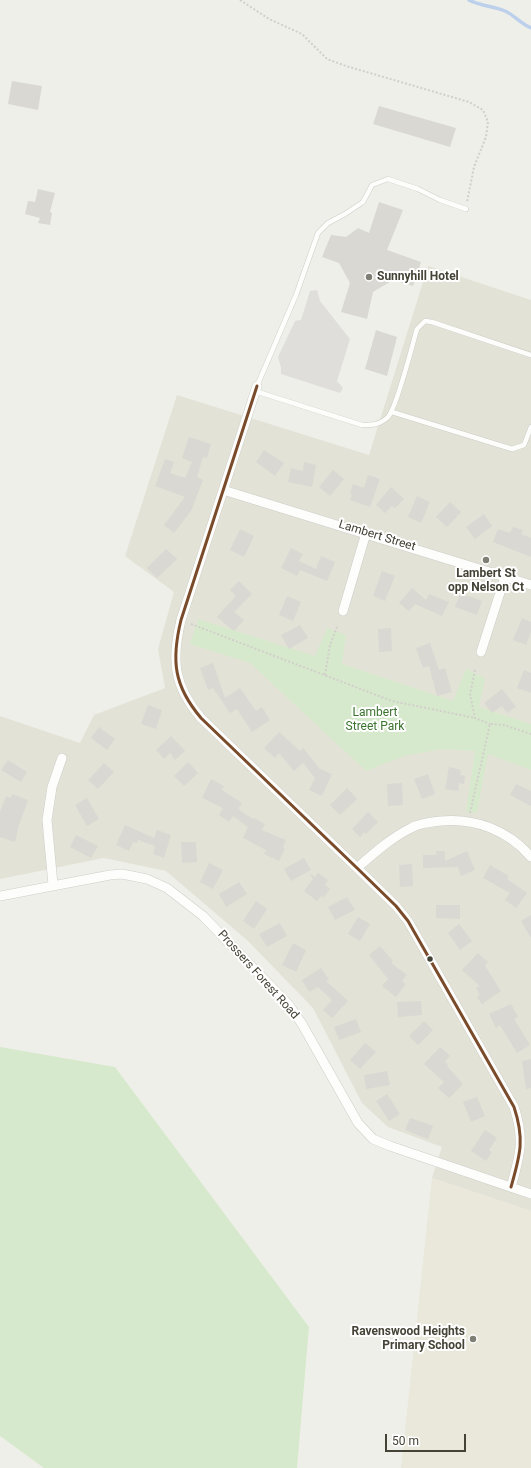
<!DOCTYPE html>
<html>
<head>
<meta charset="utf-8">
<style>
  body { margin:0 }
  #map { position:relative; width:531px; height:1468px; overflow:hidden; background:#efefea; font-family:Roboto,sans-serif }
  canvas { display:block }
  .scale { position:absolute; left:385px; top:1434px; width:81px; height:18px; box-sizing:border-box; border:2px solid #454236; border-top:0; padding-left:5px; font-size:12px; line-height:14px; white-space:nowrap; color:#454236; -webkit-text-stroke:3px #fff; paint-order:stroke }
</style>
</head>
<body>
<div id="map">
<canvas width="531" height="1468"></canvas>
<div class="scale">50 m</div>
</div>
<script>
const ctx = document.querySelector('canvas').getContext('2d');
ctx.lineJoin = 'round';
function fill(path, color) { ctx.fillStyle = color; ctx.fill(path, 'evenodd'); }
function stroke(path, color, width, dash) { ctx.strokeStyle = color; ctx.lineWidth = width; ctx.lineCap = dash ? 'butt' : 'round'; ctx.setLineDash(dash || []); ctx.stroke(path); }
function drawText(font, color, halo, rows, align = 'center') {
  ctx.font = font + ' Roboto,sans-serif'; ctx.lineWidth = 4; ctx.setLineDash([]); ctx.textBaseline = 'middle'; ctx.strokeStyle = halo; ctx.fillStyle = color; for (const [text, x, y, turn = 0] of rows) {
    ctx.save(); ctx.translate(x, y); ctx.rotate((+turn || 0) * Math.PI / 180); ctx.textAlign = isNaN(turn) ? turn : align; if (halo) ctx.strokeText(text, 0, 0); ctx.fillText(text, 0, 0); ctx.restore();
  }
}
const residential = new Path2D(`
  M428,266L531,300V1211L432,1178L442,1147L388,1127L362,1103L313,1008L248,941L166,871L104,858L0,879V716L80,743L94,715L165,688L158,649L174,592L125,556L177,395L369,455Z`);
const education = new Path2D(`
  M432,1178L531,1211V1468H401Z`);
const green = new Path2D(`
  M198,619L315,656L327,628L346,635L342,664L453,701L466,669L485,678L479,707L531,724V770L488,754L477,813L466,811L475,751L442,749L404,756L366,771L250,663L190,644Z
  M0,1047L115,1067L309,1327L297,1468H44L0,1436Z`);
const parking = new Path2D(`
  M317,290L320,301L350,339L337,381L343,388L340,393L281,374V368L278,357L295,321L301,320L310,291Z`);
const stream = new Path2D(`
  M469,0C480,6 493,6 505,11C514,15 521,24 531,28`);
const building = new Path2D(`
  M12,81L42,86L38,110L8,104Z
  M379,106L456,128L450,147L373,124Z
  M38,189L55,193L50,212L52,213L50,225L38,223L40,218L25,214L28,201L35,202Z
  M379,202L403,210L387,250L421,262L413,286L393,280L373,292L367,319L341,312L350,283L339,263L322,257L331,235L346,237L358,228L369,233Z
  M376,330L397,337L387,376L365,369Z
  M189,437L211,444L207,458L203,457L197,477L203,480L191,511L174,533L164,525L185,497L155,486L165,459L174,462L170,473L185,478L192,462L182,458Z
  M264,450L284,463L275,476L256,462Z
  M304,462L316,465L312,487L288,482L291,468L303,471Z
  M333,470L344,479L330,496L319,487Z
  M368,475L380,479L370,507L350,500L352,495L350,494L353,484L364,488Z
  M391,487L404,499L395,508L392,506L385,513L376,505Z
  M417,496L430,502L421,523L408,517Z
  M450,502L461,512L447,527L436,517Z
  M484,514L492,526L475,539L466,527Z
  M513,527L523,530L521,534L531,538V557L493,542L498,529L510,533Z
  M240,529L254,536L244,557L230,550Z
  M291,548L303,554L299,561L316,569L321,556L335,562L327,581L300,570L297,576L281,568Z
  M166,549L177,559L157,578L147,568Z
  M382,571L395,576L385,601L373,596Z
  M239,581L252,594L234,612L244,620L234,631L217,617L236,596L230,590Z
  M412,588L426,600L429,594L449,602L442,616L415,604L409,611L399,603Z
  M460,593L482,601L477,615L455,607Z
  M287,596L301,602L293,621L279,615Z
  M522,618L531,622V632L526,645L513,640Z
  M300,625L308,638L289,649L281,635Z
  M391,628L392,651L379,652L378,629Z
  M430,643L439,670L445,668L452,692L437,696L429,666L423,668L416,648Z
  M213,663L225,698L240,688L256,711L262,707L270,720L252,732L237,709L230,713L213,688L208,690L200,668Z
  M524,670L531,673V693L517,688Z
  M502,689L516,707L507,713L502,706L492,713L484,703Z
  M148,705L162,710L156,729L141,724Z
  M99,727L115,739L107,750L91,738Z
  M279,732L300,751L303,748L320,769L332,774L322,796L309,790L315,778L303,763L294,771L279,753L275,758L264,748Z
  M171,736L185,751L175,760L170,753L164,759L156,750Z
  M8,760L27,772L21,782L1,770Z
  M188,762L198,773L184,786L174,776Z
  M104,763L114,772L98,789L88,780Z
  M449,767L461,770L460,775L465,776L464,784L459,783L458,791L445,789Z
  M428,774L435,794L422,799L414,779Z
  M211,779L224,786L222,790L242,803L238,809L253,819L254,818L265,824L262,830L286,840L283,847L285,848L279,861L264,854L266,850L243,838L248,827L233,816L229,822L219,815L223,808L202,798Z
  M402,783L403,805L388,806L387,784Z
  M516,784L531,791V806L510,795Z
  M347,788L357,799L340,815L330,805Z
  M12,794L28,800L18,828L15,842L0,837V812L6,796L11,798Z
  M87,798L99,819L87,826L75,805Z
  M368,812L378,822L366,834L364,832L360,837L352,829Z
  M125,825L154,838L157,830L171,835L164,858L153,854L155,846L138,840L137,843L133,842L129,851L116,845Z
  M76,835L98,846L91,858L70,847Z
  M181,842H196L197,862L182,863Z
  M436,851H445V861L467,851L475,870L461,876L458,867L423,868V855H436Z
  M304,858L311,870L291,881L284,869Z
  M209,863L223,870L213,889L200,882Z
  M412,864L413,886L400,887L399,865Z
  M490,865L509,876L507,879L527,893L516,908L505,900L510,893L483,878Z
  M309,873L315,877L318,873L328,880L325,885L330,889L323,898L322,895L317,901L304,891L313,879Z
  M239,882L247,894L226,907L219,894Z
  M347,897L355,910L335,920L328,907Z
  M256,901L267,909L254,929L243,921Z
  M436,905H460V919L436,918Z
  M531,915V938L521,921Z
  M358,917L370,924L360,941L348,934Z
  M280,923L287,936L267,947L259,934Z
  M459,924L472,941L460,950L448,933Z
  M293,943L306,950L296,972L282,965Z
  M380,946L393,961L391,963L407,975L402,981L406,984L396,997L382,986L388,979L369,955Z
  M478,953L488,962L485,966L501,991L482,1004L477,997L480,995L476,988L480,986L462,970Z
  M321,968L329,980L326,981L348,1001L332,1018L323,1010L332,1000L318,987L309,992L302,980Z
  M421,1001L422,1015L398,1017L397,1002Z
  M511,1004L518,1017L514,1019L530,1045L517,1053L500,1025L496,1028L489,1014Z
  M356,1019L361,1032L339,1040L334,1027Z
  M424,1021L433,1030L418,1045L409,1036Z
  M365,1043L376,1052L360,1069L350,1060Z
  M440,1047L450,1056L445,1061L448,1065L447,1066L463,1084L449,1098L438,1088L444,1082L424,1064Z
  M531,1059V1088L526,1089L522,1061Z
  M387,1071L390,1085L366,1089L364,1075Z
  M387,1094L400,1114L389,1121L376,1101Z
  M477,1097L485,1116L471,1122L463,1102Z
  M410,1118L433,1126L428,1139L405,1130Z
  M485,1130L497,1138L489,1150L492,1152L486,1161L471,1151Z`);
const path = new Path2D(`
  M240,0L269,19L302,34L327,59L346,66L469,102L483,110L488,122L486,137L474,167L467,202
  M191,624L392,701L475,718
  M475,670L470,694L475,718L490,724
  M325,675L330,645L337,627
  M470,813L490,724L504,725L531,734`);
const lane = new Path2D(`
  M257,386L296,295L318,233L328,223L345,214L363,202L372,185L388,179L418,189L440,200L466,209
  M255,391L362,425C372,425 380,425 388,417C397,407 412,346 417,329L425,321L432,322L531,355
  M392,412L512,449L524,445L531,427`);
const street = new Path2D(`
  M257,386L181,620C171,661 174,686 201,718L357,868L396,906L408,921L514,1107C525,1140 520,1155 511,1187
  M223,490L531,585
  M343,611L366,533
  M481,652L505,577
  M357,868C374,853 391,838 411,828C420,823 431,822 441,821C475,818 508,830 531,857
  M53,885L47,820L52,787L62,758
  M0,896L110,875L122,874L147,879L167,888L203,916L289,1005L302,1024L358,1123L373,1139L390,1146L531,1194`);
const bus1 = new Path2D(`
  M257,386L181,620C171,661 174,686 201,718L357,868L396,906L408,921L514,1107C525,1140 520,1155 511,1187`);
const markers = [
  [369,277,4,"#807f75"],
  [486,560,4,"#807f75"],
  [430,959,3.5,"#454236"],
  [473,1339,4,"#807f75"]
];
const poiNames = [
  ["Sunnyhill Hotel",377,277],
  ["Lambert St",486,574,"center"],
  ["opp Nelson Ct",486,588,"center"],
  ["Ravenswood Heights",465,1332,"right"],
  ["Primary School",465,1346,"right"]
];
const streetNames = [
  ["Lambert Street",377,536,17],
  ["Prossers Forest Road",258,975,48]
];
const parkNames = [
  ["Lambert",375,713],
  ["Street Park",375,727]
];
fill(residential, '#e3e2d7');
fill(education, '#e9e8da');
fill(green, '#d7e9cc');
fill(parking, '#dfdeda');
stroke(stream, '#bdd0eb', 3.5);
fill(building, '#d9d8d2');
stroke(lane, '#cdcdc7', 5.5);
stroke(street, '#cdcdc7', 10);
stroke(path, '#d1cfcb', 2, [2, 2]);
stroke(lane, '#fdfdfc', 4.5);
stroke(street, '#fdfdfc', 9);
stroke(bus1, '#7a4b2a', 3);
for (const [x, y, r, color] of markers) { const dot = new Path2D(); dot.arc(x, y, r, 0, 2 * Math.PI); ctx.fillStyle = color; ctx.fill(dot); stroke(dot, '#fff', 1.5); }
drawText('bold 12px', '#454236', '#fff', poiNames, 'left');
drawText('12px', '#454236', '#fff', streetNames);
drawText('12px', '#3b722e', '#fff', parkNames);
</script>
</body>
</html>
